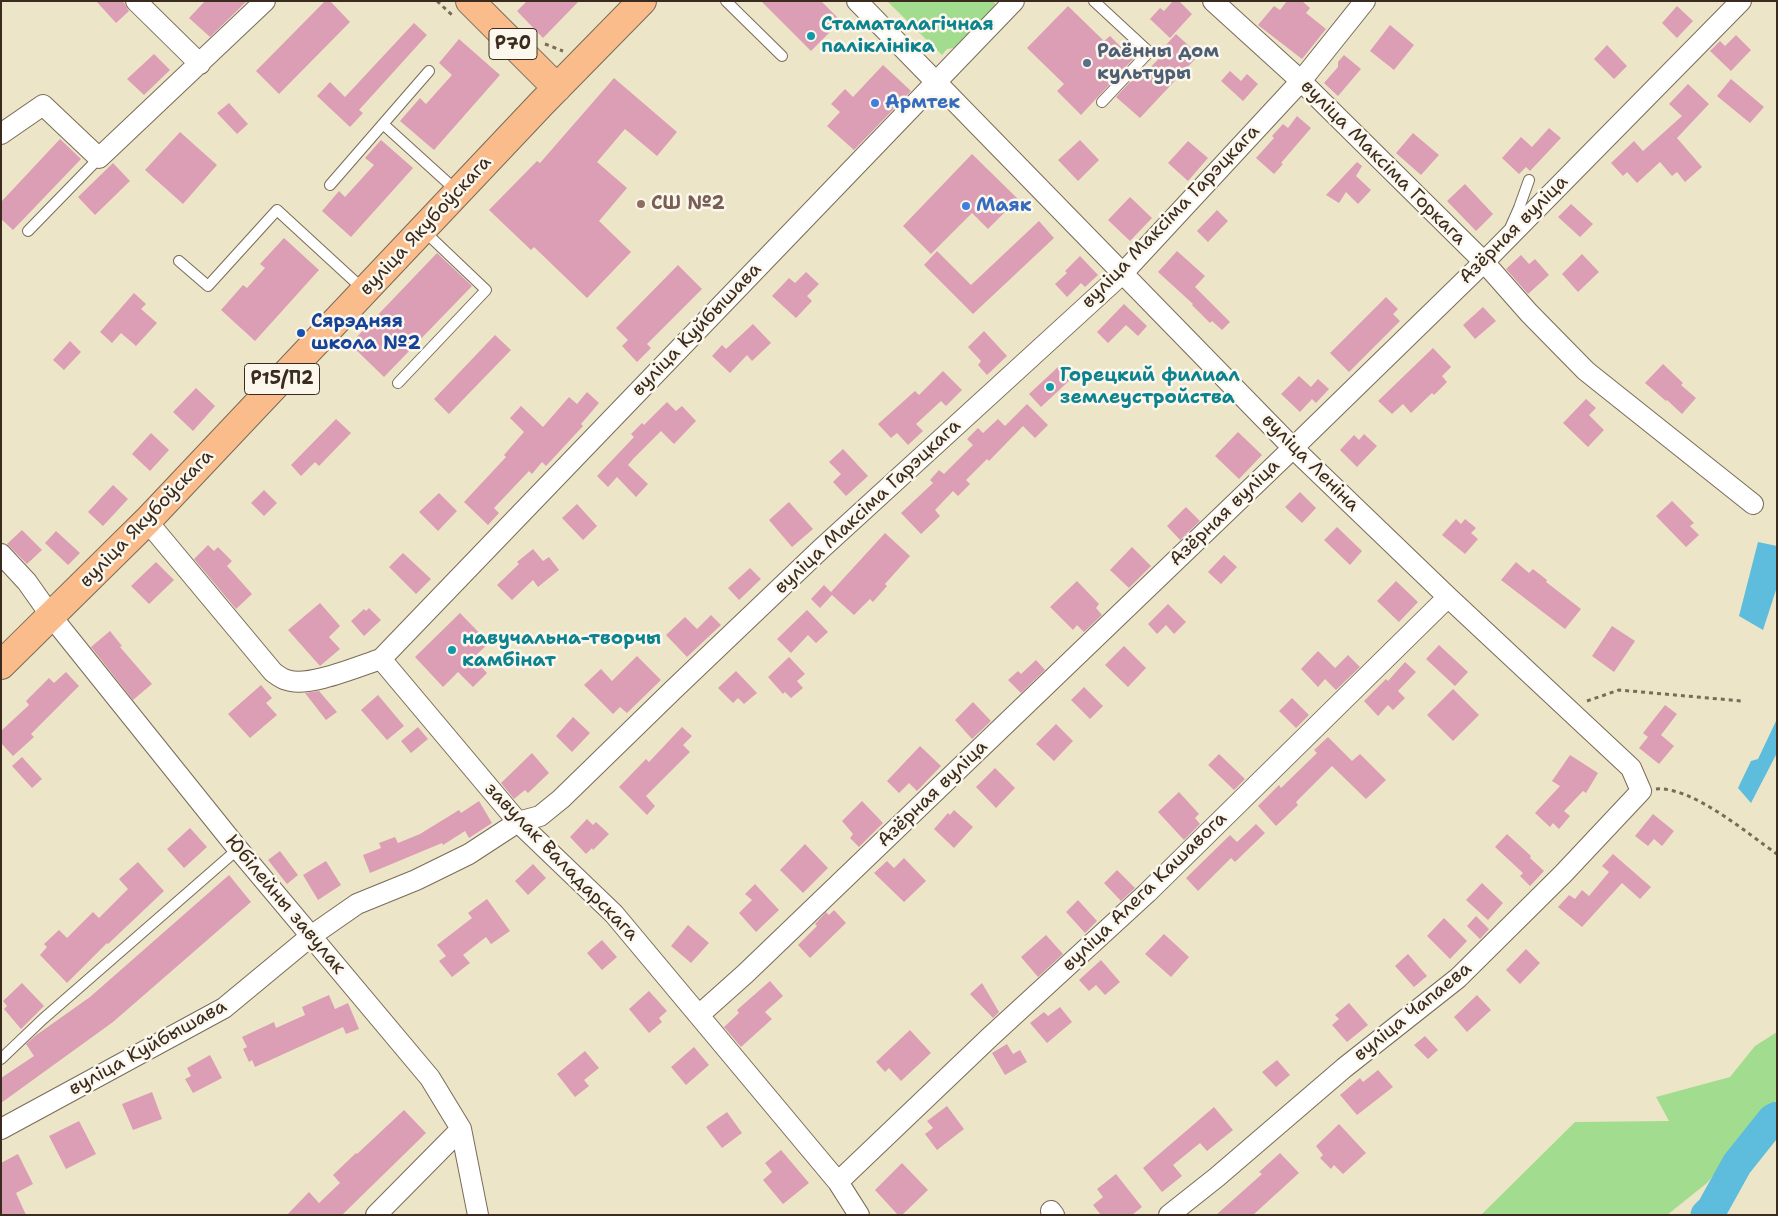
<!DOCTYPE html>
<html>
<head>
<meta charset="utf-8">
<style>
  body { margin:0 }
  #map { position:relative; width:1778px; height:1216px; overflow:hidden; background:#ede5c7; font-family:"Shantell Sans",sans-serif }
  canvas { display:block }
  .frame { position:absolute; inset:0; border:2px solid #3b2a1e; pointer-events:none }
</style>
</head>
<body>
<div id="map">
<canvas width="1778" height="1216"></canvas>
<div class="frame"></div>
</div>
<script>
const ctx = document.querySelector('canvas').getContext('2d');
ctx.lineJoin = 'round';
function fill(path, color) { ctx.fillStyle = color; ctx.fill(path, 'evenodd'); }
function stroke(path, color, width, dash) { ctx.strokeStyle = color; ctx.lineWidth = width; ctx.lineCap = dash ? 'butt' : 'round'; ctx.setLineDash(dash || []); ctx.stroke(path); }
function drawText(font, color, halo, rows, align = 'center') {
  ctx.font = font + ' "Shantell Sans",sans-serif'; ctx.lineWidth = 5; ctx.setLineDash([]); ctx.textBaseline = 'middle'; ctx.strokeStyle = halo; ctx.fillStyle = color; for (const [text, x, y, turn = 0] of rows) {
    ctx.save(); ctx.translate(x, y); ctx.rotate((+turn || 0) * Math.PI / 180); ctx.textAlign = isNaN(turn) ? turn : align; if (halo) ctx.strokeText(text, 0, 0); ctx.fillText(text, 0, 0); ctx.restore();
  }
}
const green = new Path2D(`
  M887,1H993L996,5L954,48L947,49L942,55Z
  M1777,1032V1099L1707,1183L1667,1215H1481L1575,1122L1669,1121L1656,1097L1730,1077L1755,1046Z`);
const water = new Path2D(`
  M1758,542L1777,546V587L1763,630L1739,616Z
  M1777,719V753L1751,803L1738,788L1751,761L1758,759Z`);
const river = new Path2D(`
  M1706,1215L1712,1209L1737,1164L1773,1119L1777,1117`);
const building = new Path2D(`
  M96,1H123L129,11L116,23Z
  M205,1H247L210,37L189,18Z
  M325,1H330L350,22L279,94L256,71Z
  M527,1H579L543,38L517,11Z
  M761,1H821L841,21L811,51Z
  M1173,1H1179L1192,14L1170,38L1150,19L1160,8L1164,11Z
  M1287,1H1302L1310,8L1306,13L1326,29L1302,59L1258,25L1274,6L1280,10Z
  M1068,6L1104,41L1110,36L1133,59L1081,115L1057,91L1064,84L1027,48Z
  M1677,6L1693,21L1677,38L1662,23Z
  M414,23L427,35L359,110L363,113L350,127L317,96L330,82L345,97Z
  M1390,25L1414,45L1394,70L1370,51Z
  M1176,34L1199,55L1140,118L1116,97L1143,68L1146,72L1167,50L1164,47Z
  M1736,35L1751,50L1731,71L1710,51L1720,41L1725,46Z
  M459,39L500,75L434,150L400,121L420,98L426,104L452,75L439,63Z
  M1607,45L1627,66L1614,79L1594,59Z
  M154,54L170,70L144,95L127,79Z
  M1344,55L1361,69L1338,96L1324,83L1338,67V62Z
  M883,65L911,91L854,150L827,126L840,112L831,104L845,89L853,97Z
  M1230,71L1241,81L1247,74L1258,84L1243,101L1221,81Z
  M614,78L677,132L657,156L625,129L597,162L627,188L599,221L631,252L587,298L534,247L531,250L489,210L537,161L540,163Z
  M1731,79L1764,107L1750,123L1717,96Z
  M1688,84L1709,104L1677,138L1702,167L1685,182L1677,172L1672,176L1660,162L1637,183L1627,172L1623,176L1611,163L1634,141L1643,151L1682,116L1669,104Z
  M229,103L248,124L237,134L217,113Z
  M1297,116L1311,128L1281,163L1283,164L1274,174L1256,158L1274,138L1272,136L1283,124L1288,128Z
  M1549,128L1561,138L1530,171L1526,167L1519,174L1502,158L1521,137L1532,147Z
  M180,132L217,165L183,204L145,170Z
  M1413,133L1439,155L1421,175L1396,153Z
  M60,139L81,159L13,230L1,219V202Z
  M381,140L413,168L351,237L322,211L339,191L345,197L374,165L365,158Z
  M1080,140L1099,160L1078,181L1058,160Z
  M1188,141L1208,158L1188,181L1168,163Z
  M972,154L1018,199L988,229L972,213L931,254L903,226Z
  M1357,162L1362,166L1356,176L1371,190L1358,204L1346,192L1339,203L1326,195Z
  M113,163L130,181L95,215L78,197Z
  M1465,184L1493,214L1476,231L1447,201Z
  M1130,197L1152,218L1130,241L1108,220Z
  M1571,204L1593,224L1580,237L1558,217Z
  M1217,210L1228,221L1208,242L1197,231Z
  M1039,221L1054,238L973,314L924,265L937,251L971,285Z
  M284,238L319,270L255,341L221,310L243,285L247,288L265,268L260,264Z
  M1177,251L1205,276L1195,287L1230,322L1222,330L1212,321L1210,323L1192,305L1193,304L1158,272Z
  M437,253L472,286L384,377L350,344Z
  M1582,254L1599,272L1578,292L1562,274Z
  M1521,255L1529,264L1535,259L1549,275L1528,294L1506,269Z
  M1080,256L1098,275L1085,287L1081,283L1067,297L1055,284L1067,273L1065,271Z
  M678,265L702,289L647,344L651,348L637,362L622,346L628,340L616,328Z
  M806,272L819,284L807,296L812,301L796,318L772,296L789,278L795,283Z
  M134,293L146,304L141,309L157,323L136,346L121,333L112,343L100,332Z
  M1386,297L1398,309L1393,314L1400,321L1349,372L1330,353Z
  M1124,304L1147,326L1138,336L1126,325L1108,343L1097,332Z
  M1483,307L1496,321L1475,339L1463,325Z
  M753,324L771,343L752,361L747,355L730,373L712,356L722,345L726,349Z
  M984,331L1007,356L987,375L978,365L981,361L968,347Z
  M495,335L511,350L449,414L434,399Z
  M70,341L81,352L64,370L53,360Z
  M1433,348L1451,367L1442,376L1447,382L1434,395L1432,393L1411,413L1403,404L1392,414L1378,401Z
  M1663,364L1683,383L1681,385L1696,398L1682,414L1667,400L1666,401L1645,383Z
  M1058,367L1070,380L1041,407L1029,394Z
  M943,371L962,390L946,406L941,401L916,424L923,431L908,445L897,433L891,438L878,424L915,391L919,395Z
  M1299,376L1311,387L1318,379L1329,389L1316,403L1312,399L1300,412L1281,394Z
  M196,388L215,406L193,431L173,412Z
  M587,392L599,403L581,424L583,426L546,466L542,462L532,474L529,471L494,508L499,513L488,525L464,502L506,457L504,455L524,432L510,418L521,406L543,427L569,397L577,404Z
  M1586,399L1596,408L1589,415L1604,430L1588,447L1563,423Z
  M667,402L676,411L682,406L696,421L674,444L661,431L633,459L628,465L648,484L636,497L617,477L608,487L597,476L634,437L631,434L642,423L644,425Z
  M1027,404L1048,425L1035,438L1023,426L989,461L987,459L966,480L970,484L958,496L953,491L935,510L940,516L921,534L901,513L933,483L930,480L939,470L944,474L973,445L967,439L978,428L983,433L998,419L1005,426Z
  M336,419L351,433L319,466L315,462L301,476L291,465Z
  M1238,432L1262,455L1239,479L1215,456Z
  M151,433L169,450L150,471L132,454Z
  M1364,434L1377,446L1357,467L1340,450L1354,435L1359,440Z
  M843,449L868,476L846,496L833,482L841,474L829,462Z
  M113,485L128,499L103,526L88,512Z
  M264,490L277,503L264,516L251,503Z
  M1300,492L1316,508L1302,523L1285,507Z
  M439,493L457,511L438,531L419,512Z
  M1672,501L1694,523L1690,526L1699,535L1686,547L1656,516Z
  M789,502L813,529L792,547L769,520Z
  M577,504L597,526L583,540L562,518Z
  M1186,507L1200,521L1180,540L1167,526Z
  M1456,519L1461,524L1465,519L1476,528L1471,533L1478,539L1465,554L1442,535Z
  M1337,527L1362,551L1350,565L1324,540Z
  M22,530L42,550L27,564L7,544Z
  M56,531L80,553L68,565L45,543Z
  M885,533L910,556L885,584L887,586L873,602L870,599L854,615L832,595L820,608L811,599L824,585L831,592Z
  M208,545L214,551L218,547L232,561L227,566L252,594L236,609L194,559Z
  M1132,547L1151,566L1129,588L1110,570Z
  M533,549L543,561L549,557L559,570L538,587L533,580L512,600L497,585L519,564L517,562Z
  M403,553L431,579L416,594L389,567Z
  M1224,555L1237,567L1221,584L1208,572Z
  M156,562L174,580L149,604L131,586Z
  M1516,562L1529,573L1533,569L1547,580L1546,582L1581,609L1565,629L1501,580Z
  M750,568L761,579L739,600L728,588Z
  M1077,581L1099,604L1096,608L1102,615L1084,632L1077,625L1073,630L1050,607Z
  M1396,581L1418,602L1399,622L1377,601Z
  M320,603L340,626L329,637L340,649L320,666L288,630Z
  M1168,604L1186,622L1174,634L1166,625L1157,634L1148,624Z
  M369,608L381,620L364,636L351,621L364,609L366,611Z
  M807,610L828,632L816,643L808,635L791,653L777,639Z
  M460,613L489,643L473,658L487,673L473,687L458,672L443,687L415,657Z
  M711,615L721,625L687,657L666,635L685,617L697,629Z
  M1612,626L1635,641L1614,672L1592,656Z
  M110,631L122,646L120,647L152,684L133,700L91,647Z
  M1439,645L1468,672L1455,686L1426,659Z
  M1124,646L1146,668L1128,687L1105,665Z
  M1318,651L1335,668L1348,655L1360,667L1336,690L1325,679L1318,687L1301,669Z
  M637,656L661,680L627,713L620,707L613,714L584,685L601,669L612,681Z
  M789,657L805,674L797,681L803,688L791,698L785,692L783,694L768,677Z
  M1036,660L1045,670L1021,693L1008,680L1018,671L1021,674Z
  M1405,662L1416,672L1398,691L1405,698L1393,710L1388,705L1378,716L1364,701L1386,679L1388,681Z
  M736,671L757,693L744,704L738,698L733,703L718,688Z
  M66,672L79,686L31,734L34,737L13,756L1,743V731L29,705L26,701L49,678L54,683Z
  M261,685L272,698L266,703L277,715L250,738L228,714Z
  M1084,687L1103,706L1090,719L1071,700Z
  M1453,689L1479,715L1453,741L1427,715Z
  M319,691L337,712L326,720L305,693Z
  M378,695L404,726L387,740L361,710Z
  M1292,698L1309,715L1296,728L1279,711Z
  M973,702L991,721L972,739L955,720Z
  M1665,705L1677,714L1661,735L1674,746L1659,764L1639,748L1648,737L1643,733Z
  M573,717L590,733L572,752L556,736Z
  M1056,724L1073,741L1054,761L1036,744Z
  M418,727L428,739L411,753L401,741Z
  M682,727L692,736L683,745L690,752L646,796L655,806L647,815L619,787L646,759L649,762Z
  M1328,737L1352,761L1360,754L1386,780L1366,799L1332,766L1296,802L1298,805L1276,826L1258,806L1279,785L1281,788L1317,753L1314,750Z
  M920,746L941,766L917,791L909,783L899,793L887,781Z
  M532,753L549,773L528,793L525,790L514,799L501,783Z
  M1219,754L1245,779L1234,790L1208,765Z
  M1570,755L1598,773L1586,793L1583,791L1564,811L1570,816L1559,829L1553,823L1550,827L1535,813L1560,786L1552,781Z
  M22,757L42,779L32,788L12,766Z
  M995,768L1015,788L996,808L976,787Z
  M1179,792L1199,814L1195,818L1200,824L1184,840L1158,812Z
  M479,801L492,823L469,838L465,831L443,845L442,843L370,873L363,855L381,848L379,843L395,837L398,843L420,834L459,810L461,813Z
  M862,801L883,823L859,847L850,838L853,834L842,821Z
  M954,810L973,827L954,848L934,829L948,813L950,815Z
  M1653,814L1674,831L1662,846L1654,839L1648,846L1635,836Z
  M587,819L593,825L596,822L609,834L593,850L592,848L586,854L570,837Z
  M1256,824L1265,833L1235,862L1231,858L1198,891L1186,878L1230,835L1237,842Z
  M190,828L207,847L184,868L167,849Z
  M1507,834L1531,856L1530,858L1544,871L1530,886L1520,876L1523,873L1495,847Z
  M805,844L828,868L803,893L780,870Z
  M280,851L298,875L287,884L268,860Z
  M1613,854L1651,887L1640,899L1622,883L1582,927L1558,907L1569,895L1575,899L1582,890L1589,896L1609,872L1602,866Z
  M904,858L926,881L904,902L874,873L887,861L894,868Z
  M326,861L341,885L318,900L303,875Z
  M138,862L164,891L108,944L107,943L67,983L40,955L47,947L44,944L59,930L67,938L93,912L99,918L128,889L119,879Z
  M533,864L546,878L528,895L515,881Z
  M1117,870L1135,888L1121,901L1104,883Z
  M229,875L251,902L113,1022L1,1103V1078L34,1056L26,1044L35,1036L90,997Z
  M1482,883L1503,903L1488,920L1466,900Z
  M755,884L779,910L756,932L739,913L752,900L745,894Z
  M487,899L510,931L491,944L486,937L463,955L470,963L452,977L439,961L446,956L437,945L472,918L468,913Z
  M1078,900L1097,921L1085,933L1066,912Z
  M834,910L846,923L810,958L798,945L817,926L815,924L826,912L829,915Z
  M1476,916L1489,929L1480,939L1467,926Z
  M1444,918L1467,941L1450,959L1427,936Z
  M688,925L709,943L691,963L671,946Z
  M1164,934L1189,957L1171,977L1145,954Z
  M1046,935L1063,954L1038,977L1021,957Z
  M602,940L617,957L602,970L587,953Z
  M1526,949L1540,963L1520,984L1506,970Z
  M1408,954L1427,976L1414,987L1395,966Z
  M1101,960L1120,982L1105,995L1096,985L1089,991L1079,980Z
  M770,981L783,996L765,1012L772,1019L741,1047L724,1027L739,1013L737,1010Z
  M22,983L44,1006L21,1029L4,1009L7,1006L3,1001Z
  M982,983L999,1012L993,1018L970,994Z
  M649,991L667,1011L659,1018L662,1022L649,1033L629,1009Z
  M329,995L335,1009L348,1003L359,1029L346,1034L343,1027L255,1067L252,1060L249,1062L243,1049L247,1047L242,1037L274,1022L276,1028L305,1015L302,1007Z
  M1477,995L1491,1010L1467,1032L1454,1017Z
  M1349,1003L1368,1025L1347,1042L1332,1025L1339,1019L1335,1015Z
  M1060,1007L1072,1022L1047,1043L1030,1023L1044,1012L1048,1016Z
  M910,1030L931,1053L901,1081L889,1068L885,1072L876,1062Z
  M1425,1036L1438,1050L1428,1059L1414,1045Z
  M1007,1044L1013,1054L1020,1050L1027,1062L1005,1075L992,1053Z
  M694,1047L709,1065L686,1085L671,1067Z
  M585,1051L599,1068L584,1080L589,1086L575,1097L557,1074Z
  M210,1055L222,1078L193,1093L185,1079L191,1076L187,1068Z
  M1277,1060L1290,1075L1276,1087L1262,1072Z
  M1378,1070L1393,1087L1357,1115L1340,1095L1360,1078L1363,1082Z
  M152,1092L162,1119L133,1130L122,1104Z
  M947,1106L964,1129L937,1150L925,1134L933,1128L927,1121Z
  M1214,1107L1233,1130L1207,1151L1200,1143L1173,1165L1182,1176L1162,1192L1143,1168Z
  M404,1110L426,1133L342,1215H287L309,1192L319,1203L340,1183L333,1175L356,1153L357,1154Z
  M727,1112L742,1133L722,1148L706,1127Z
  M79,1121L96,1154L66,1169L49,1136Z
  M1339,1124L1366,1153L1343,1174L1334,1165L1331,1169L1320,1158L1323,1155L1316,1146Z
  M781,1150L809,1183L783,1204L763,1180L772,1172L765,1163Z
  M1280,1153L1299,1173L1253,1215H1216L1262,1174L1259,1172Z
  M18,1154L33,1184L16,1193L26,1215H1V1163Z
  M902,1163L928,1190L902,1215H898L875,1190Z
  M1116,1174L1142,1207L1132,1215H1101L1093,1205L1103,1197L1097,1189Z`);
const path = new Path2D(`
  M437,1L453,16
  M545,44L563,51
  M1587,701L1619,690L1742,701
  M1656,789C1692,786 1748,834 1777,854`);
const lane = new Path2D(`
  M726,1L782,56
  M1094,1L1149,52L1102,102
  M383,124L458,192
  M330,185L429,71
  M1511,226L1519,208L1529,180
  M28,231L99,158
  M179,261L208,286L277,210L364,290
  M398,383L486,290L423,230
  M1,1059L43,1019L238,849`);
const street = new Path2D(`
  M136,1L200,64
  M857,1L1293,448L1448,597L1631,768L1641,791L1563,874L1458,978L1344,1068L1217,1177L1169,1215
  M1213,1L1301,81L1484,262L1529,313L1586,371L1753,504
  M1,134L43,105L99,158L265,1
  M147,521L273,672C277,675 282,679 287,680C308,688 359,666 381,659L518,822L614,914L838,1182L859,1215
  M1,554L27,582L51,616L238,849L430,1078L461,1129L478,1215
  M381,659L1014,1
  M699,1015L745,974L1293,448L1484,262L1741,1
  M1,1129L224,1008L311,936L357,904L416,880L469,854L518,822L540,816L561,799L672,691L821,549L1123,273L1301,81L1365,1
  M838,1182L990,1037L1147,893L1448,597
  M1051,1211L1054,1215
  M376,1215L461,1129`);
const primary = new Path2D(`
  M470,1L557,88
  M1,665L147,521L542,103L642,1`);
const markers = [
  [811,36,5,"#0f9aa8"],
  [1087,63,5,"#5c6f8a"],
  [875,103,5,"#3f7fe0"],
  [641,204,5,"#8d6e63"],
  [966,206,5,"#3f7fe0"],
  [301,333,5,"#1a4fb4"],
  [1050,387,5,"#0f9aa8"],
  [452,650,5,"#0f9aa8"]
];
const shields = [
  [513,44,48],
  [282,379,75]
];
const shieldNames = [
  ["Р70",513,44],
  ["Р15/П2",282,379]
];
const cultureNames = [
  ["Стаматалагічная",821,25],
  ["паліклініка",821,47],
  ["Горецкий филиал",1060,376],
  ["землеустройства",1060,398],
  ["навучальна-творчы",462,639],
  ["камбінат",462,661]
];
const serviceNames = [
  ["Раённы дом",1097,52],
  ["культуры",1097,74]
];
const shopNames = [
  ["Армтек",885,103],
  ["Маяк",976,206]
];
const streetNames = [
  ["вуліца Максіма Горкага",1383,163,45],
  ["вуліца Максіма Гарэцкага",1171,217,-46],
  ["вуліца Якубоўскага",426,226,-47],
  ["Азёрная вуліца",1514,230,-45],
  ["вуліца Куйбышава",697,330,-46],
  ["вуліца Леніна",1310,463,45],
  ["вуліца Максіма Гарэцкага",868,507,-43],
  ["Азёрная вуліца",1225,513,-44],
  ["вуліца Якубоўскага",147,519,-46],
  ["Азёрная вуліца",933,794,-44],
  ["завулак Валадарскага",561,862,46],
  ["вуліца Алега Кашавога",1145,892,-44],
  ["Юбілейны завулак",285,905,50],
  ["вуліца Чапаева",1413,1012,-39],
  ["вуліца Куйбышава",148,1048,-29]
];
const educationNames = [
  ["СШ №2",651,204]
];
const transitNames = [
  ["Сярэдняя",311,322],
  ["школа №2",311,344]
];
fill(green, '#a2dc8f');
fill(water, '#5ebddc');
stroke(river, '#5ebddc', 31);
fill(building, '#dc9eb4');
stroke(lane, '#796b59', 12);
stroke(street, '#796b59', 22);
stroke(primary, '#796b59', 30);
stroke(path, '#796b59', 3, [4, 4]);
stroke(lane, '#fff', 10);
stroke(street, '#fff', 20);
stroke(primary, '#f9bc8a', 28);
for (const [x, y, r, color] of markers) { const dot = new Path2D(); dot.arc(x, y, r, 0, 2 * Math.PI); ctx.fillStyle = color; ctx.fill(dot); stroke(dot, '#fbf7ec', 2); }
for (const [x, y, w] of shields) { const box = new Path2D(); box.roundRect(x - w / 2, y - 15.5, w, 31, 4); ctx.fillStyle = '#fbf7ec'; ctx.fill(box); stroke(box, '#3b2a1e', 1); }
drawText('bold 18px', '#3b2a1e', null, shieldNames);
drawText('bold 19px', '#0d838f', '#fbf7ec', cultureNames, 'left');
drawText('bold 19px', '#4e5e75', '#fbf7ec', serviceNames, 'left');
drawText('bold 19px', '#366cbe', '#fbf7ec', shopNames, 'left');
drawText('19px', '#3b2a1e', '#fbf7ec', streetNames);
drawText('bold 19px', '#785e54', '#fbf7ec', educationNames, 'left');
drawText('bold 19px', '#164399', '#fbf7ec', transitNames, 'left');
</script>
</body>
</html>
